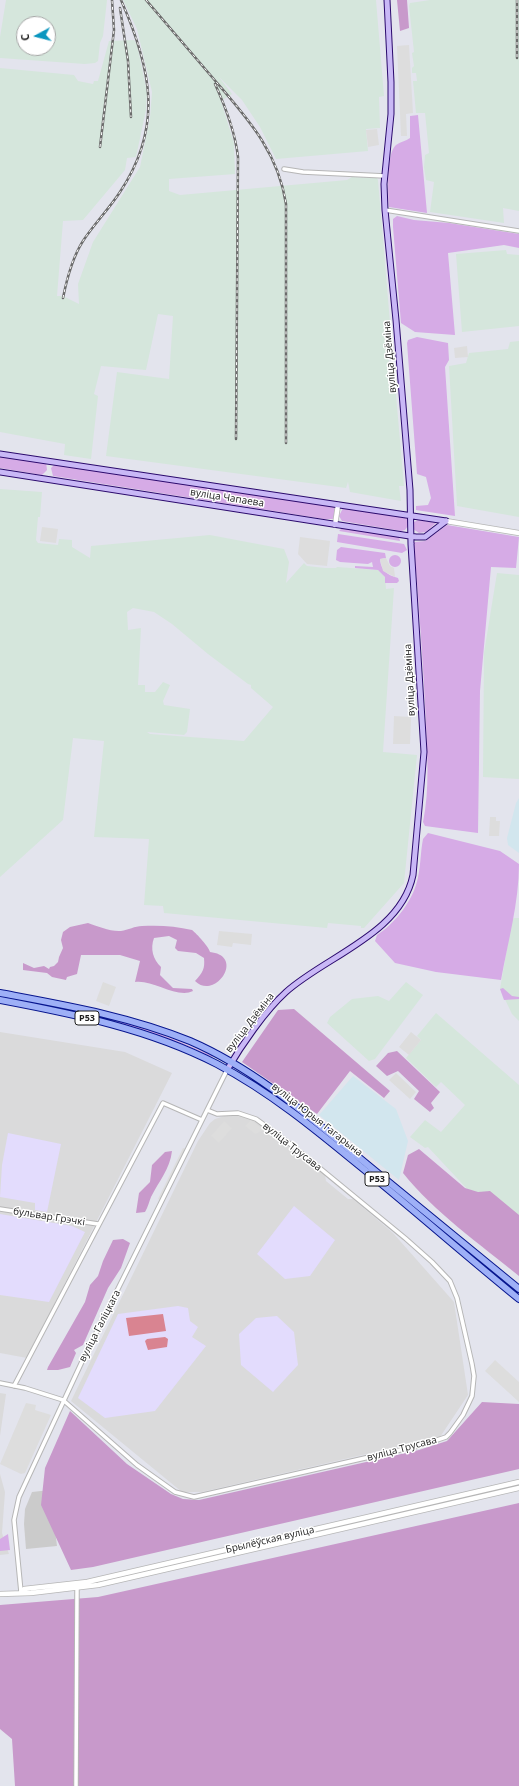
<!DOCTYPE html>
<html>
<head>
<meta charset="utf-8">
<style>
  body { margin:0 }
  #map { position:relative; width:519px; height:1786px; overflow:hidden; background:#e3e4ed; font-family:"Open Sans",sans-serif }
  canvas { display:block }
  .north { position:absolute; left:16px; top:16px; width:40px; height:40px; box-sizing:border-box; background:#fff; border:1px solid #a5a5a5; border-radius:50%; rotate:263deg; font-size:11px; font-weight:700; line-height:16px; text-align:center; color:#1d1d1d }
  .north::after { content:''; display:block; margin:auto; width:14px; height:18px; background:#0a96bf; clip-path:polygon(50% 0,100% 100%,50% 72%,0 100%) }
</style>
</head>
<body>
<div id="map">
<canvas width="519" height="1786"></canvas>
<div class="north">С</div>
</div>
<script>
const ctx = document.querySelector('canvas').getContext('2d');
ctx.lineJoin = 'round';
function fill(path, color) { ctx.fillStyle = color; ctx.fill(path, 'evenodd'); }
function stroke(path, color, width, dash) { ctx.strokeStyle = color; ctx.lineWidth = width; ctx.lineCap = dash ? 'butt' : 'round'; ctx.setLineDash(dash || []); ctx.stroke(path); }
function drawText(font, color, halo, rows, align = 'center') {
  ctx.font = font + ' "Open Sans",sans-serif'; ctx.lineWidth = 3; ctx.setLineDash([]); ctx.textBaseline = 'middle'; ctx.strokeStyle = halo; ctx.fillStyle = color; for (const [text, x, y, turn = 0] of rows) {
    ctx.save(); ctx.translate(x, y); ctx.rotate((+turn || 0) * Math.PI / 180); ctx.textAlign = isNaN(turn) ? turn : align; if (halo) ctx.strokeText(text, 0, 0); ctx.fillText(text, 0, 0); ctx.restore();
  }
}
const residential = new Path2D(`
  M0,1032L125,1052L172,1073L27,1358L0,1353Z
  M237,1114L250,1118L265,1126L325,1175L326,1181L348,1199H353L393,1233L454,1302L468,1395L440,1437L202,1492H182L71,1401L198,1141L210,1123L215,1119L224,1116Z
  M0,1393L6,1394L0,1436Z
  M0,1474L5,1492L2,1533L9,1554L0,1555Z`);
const commercial = new Path2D(`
  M519,798V853L508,845L507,838L516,803Z
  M353,1076L396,1109L408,1141L399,1180L319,1115Z`);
const industrial = new Path2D(`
  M6,0H107L103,36L100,43L98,61L95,63L85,64L0,58V37ZM24,24H48V48H24Z
  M123,0H376L384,96L379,97L380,128L366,129L368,151L276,159L260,127L242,100L219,77L232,94L221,101L234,143L235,174L169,179V191L180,195L347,180L352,177L377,178L378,180L392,346L388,349L389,363L394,372L404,486H399L401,501L350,492L348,482L346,488L106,456L117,372L169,379L173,316L158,314L146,370L101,366L94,394L98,396L91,459L64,455L65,444L0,432V68L74,75L78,81L93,84L94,81H98L109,41L134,40L137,44L147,92L146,110L136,157L127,158L125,170L83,220L63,221L57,296H63L79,304L78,284L93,242L140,167L150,118L152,92L137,29Z
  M430,0H519V211L503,208L504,223L430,212L434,182L426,180L424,167L425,155L429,153L425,113H416L413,81H417L416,73H412V68L414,66L412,53L414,52L409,6L410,3Z
  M506,250L507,254L519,255V326L462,332L456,254Z
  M519,341V517L457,506L449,366L466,363L469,353L508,349L510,342Z
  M0,489L42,492L40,517H38L36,540L38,543L58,545L59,539L72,540V547L90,558L91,546L210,535L284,549L289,562L286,583L304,563L307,566L325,568H336L337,567L378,570L385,577L386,589L394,588L383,752L417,755L404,883L364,928H361V926L328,923L327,928L164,913L163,906L144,905L149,839L94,837L104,741L73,738L63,820L0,877ZM133,608L154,612L172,624L208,654L248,684L251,685V688L273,707L244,741L150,734L147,732L184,735L187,732L190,709L164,705L163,701L170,685L163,682L155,692H145V685H138L141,628L128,630L127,612Z
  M497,573L519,575V779L483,777L484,653Z
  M515,918H519V1021L512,1014L500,989L512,919Z
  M406,982L423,995L375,1059L369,1061L327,1023L330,1017L352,999L378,996L389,1001Z
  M436,1013L519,1085V1221L509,1234L428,1147L425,1148L410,1137L425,1120L441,1132L465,1105L441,1082L436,1087L406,1058L421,1040L417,1036Z`);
const education = new Path2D(`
  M8,1133L61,1144L47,1212L35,1210V1203L0,1197L2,1165Z
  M294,1206L335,1240L310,1276L285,1279L257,1254Z
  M0,1214L72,1226L85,1232L49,1302L0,1295Z
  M178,1306L188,1308L190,1321L198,1327L192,1337L206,1346L155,1411L105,1418L78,1398L118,1314Z
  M277,1316L294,1332L298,1365L273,1392L241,1365L239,1334L256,1318Z`);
const religious = new Path2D(`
  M50,1490L57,1546L26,1549L24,1524L25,1509L32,1492Z`);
const grass = new Path2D(`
  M418,115L427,213L389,207C388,195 386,153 396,145C400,142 406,141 410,138V116Z
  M397,216L414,220L449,223L519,234V248L504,245L448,253L455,335L415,332L401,323L393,227V219Z
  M417,337L448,343L449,360L445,367L455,516L416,510V506L428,505L431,498L426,477L417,474L407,343L408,340Z
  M0,455L46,462L47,470L42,475L0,468Z
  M56,463L333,506L336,510L333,519H324L53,476L51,468Z
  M343,508L405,518L408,519V526L405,530L401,531L342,521L339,516Z
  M418,520L436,523L426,532L419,533L413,529L414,522Z
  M447,525L519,537L516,568L491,567L480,691L478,833L425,826L423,822C430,789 427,755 426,722C423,663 419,604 414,546V542L425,541Z
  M342,528L399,537L400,541L339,531Z
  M338,534L404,544L407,550L402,553L337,542Z
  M341,547L385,553L386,558L380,559C381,571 387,575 398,578L399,581L397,583H385V577L378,570L355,568V566L373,567L372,562L368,564L340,562L336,560L337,550Z
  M389 561a6 6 0 1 1 12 0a6 6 0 1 1-12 0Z
  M428,833L500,851L519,864C519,903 508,941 501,980L436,972L395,963L375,941L377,935C394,924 410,904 416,885C421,870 420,854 423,839Z
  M503,988L512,996L519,997V999L504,1000L500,989Z
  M0,997C38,1004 77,1011 115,1020C148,1028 181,1042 213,1056L212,1057L185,1045L116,1022Z
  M246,1076L280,1097L297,1110L519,1296L306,1118L245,1078Z
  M349,1524L247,1548V1547Z
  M8,1534L10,1550L0,1551V1539Z
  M240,1549L92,1584L80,1585L92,1583Z`);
const forest = new Path2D(`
  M397,0H407L409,28L400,31Z
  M88,923C97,926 111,932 121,931C128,930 135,926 142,926C159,925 176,926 192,930C197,934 209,947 210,952C246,956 215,1001 195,981C203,972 205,969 204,958L196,953L178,951L175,948L177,940L169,936L154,938C150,949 153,959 161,967L160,975L173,988L192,989L193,991C177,999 152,979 135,982L140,961L120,955H81L77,974L67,977L66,980L52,977L47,973L23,970V963L34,968L44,966L49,969L50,967L54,966L58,962L59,957L63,948L61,940L63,932L70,927Z
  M294,1009L390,1091L384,1098L350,1071L317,1114L242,1062L278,1010Z
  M397,1051L440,1092L431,1103L434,1108L430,1112L414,1099L419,1091L398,1071L387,1076L376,1066L388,1053Z
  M419,1149L465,1188L478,1192L490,1191L519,1215V1276C480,1244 434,1212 403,1173L408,1155Z
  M172,1151C170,1169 159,1181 151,1197C149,1202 148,1207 145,1212L136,1213L139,1193L150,1182L152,1165L165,1152Z
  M123,1239L130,1243L121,1268L108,1288L83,1345L74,1350L76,1353L70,1367L58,1370H47L48,1367L85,1302L90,1285L98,1276L103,1261L113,1240Z
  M482,1402L519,1404V1469L93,1567L71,1570L41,1505L45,1468L70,1411L127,1464L171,1494L183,1499L199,1500L419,1450L447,1441Z
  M519,1503V1786H15L12,1739L0,1729V1605L98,1597Z`);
const pitch = new Path2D(`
  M163,1314L166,1331L129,1336L126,1318Z
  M165,1337L168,1339L167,1347L148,1350L145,1341L147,1339Z`);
const parking = new Path2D(`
  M409,45L413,113L406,114L407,136H401L397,46Z
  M377,129L379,145L368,147L366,130Z
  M467,346L468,357L455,358L454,348Z
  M42,527L58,529L56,543L40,541Z
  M300,537L330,541L327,566L307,564L298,554Z
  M386,558L390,566L394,568L395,577L383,571L380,559Z
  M394,716L411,717L410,744H393Z
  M490,817H496V821H500L499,836H489Z
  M219,931L252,934L251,945L233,943L232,947L217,945Z
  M103,982L116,987L109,1006L96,1001Z
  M411,1032L421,1040L409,1055L399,1047Z
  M396,1073L416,1092L410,1099L389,1080Z
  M251,1120L264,1130L255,1134L245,1126Z
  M224,1121L232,1128L219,1143L211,1136Z
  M183,1148L188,1150L162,1201L158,1199Z
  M495,1360L519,1382V1402L485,1371Z
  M26,1403L36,1405L35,1410L51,1415L25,1473L21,1474L0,1464Z`);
const minor = new Path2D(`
  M284,169L303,172L385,176
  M385,210L519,231
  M0,1209L98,1224
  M0,1383L25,1388L63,1400L137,1465L175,1492L194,1497L422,1445L446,1437L450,1433L463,1415L472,1396L474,1376L472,1364L457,1298L450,1281L432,1262L405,1238L293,1146L256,1119L238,1113L217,1114L207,1110
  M14,1386L163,1103L202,1120
  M21,1592L14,1520L19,1497L86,1353L227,1070
  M76,1786L77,1589`);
const tertiary = new Path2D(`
  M446,521L519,533
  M335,525L338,505
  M21,1592L24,1589L87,1582L519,1482
  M0,1594L31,1593L98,1585L519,1488`);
const secondary = new Path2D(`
  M0,454L446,521
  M0,472L416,537H425L446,521
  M227,1070C241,1046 265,1011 286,992C326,956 401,934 413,875L424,752L411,544L410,490L396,320L385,210L384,184L391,114V82L387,0`);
const primary = new Path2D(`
  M0,993C64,1005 129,1016 190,1041C257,1070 312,1119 368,1165C418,1206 469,1248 519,1289
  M0,1000C74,1014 149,1029 217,1064C270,1092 315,1129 361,1167C414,1210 466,1256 519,1299`);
const rail = new Path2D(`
  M146,0C168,26 190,51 212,77C245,116 278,150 286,204V443
  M517,0V58
  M120,8L128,61L131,117
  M215,84C226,108 235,131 238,157L236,439
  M100,147L114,30L112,0
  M63,298C67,278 72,258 83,241C94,224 109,209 120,192C164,126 151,68 121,0`);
const shields = [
  [87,1018,24],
  [377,1179,24]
];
const shieldNames = [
  ["Р53",87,1018],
  ["Р53",377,1179]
];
const streetNames = [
  ["вуліца Дзёміна",390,357,-95],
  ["вуліца Чапаева",227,498,9],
  ["вуліца Дзёміна",410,680,-93],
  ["вуліца Дзёміна",250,1023,-52],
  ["вуліца Юрыя Гагарына",317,1120,38],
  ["вуліца Трусава",292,1147,38],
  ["бульвар Грэчкі",49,1217,9],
  ["вуліца Галіцкага",100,1326,-63],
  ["вуліца Трусава",402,1449,-15],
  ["Брылёўская вуліца",270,1540,-13]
];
fill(residential, '#dadadb');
fill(commercial, '#d2e6ee');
fill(industrial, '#d5e6dc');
fill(education, '#e3dcfd');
fill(religious, '#cbcbcb');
fill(grass, '#d6abe6');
fill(forest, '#c899cb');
fill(pitch, '#d98491');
fill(parking, '#ddd');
stroke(minor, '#b6b6b6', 5.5);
stroke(tertiary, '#b6b6b6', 6);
stroke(secondary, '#2b0a6d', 7);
stroke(primary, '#07158e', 8);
stroke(minor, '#fff', 3.5);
stroke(tertiary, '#fff', 4.5);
stroke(secondary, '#c9b8f6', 5);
stroke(primary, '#9eb0f7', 6);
stroke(rail, '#6b6b6b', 2.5);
stroke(rail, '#fff', 1, [3]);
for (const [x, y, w] of shields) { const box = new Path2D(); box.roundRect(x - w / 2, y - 7, w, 14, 3); ctx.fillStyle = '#fff'; ctx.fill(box); stroke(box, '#1d1d1d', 1); }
drawText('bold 9px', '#1d1d1d', null, shieldNames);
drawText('10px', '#1d1d1d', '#fff', streetNames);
</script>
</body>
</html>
